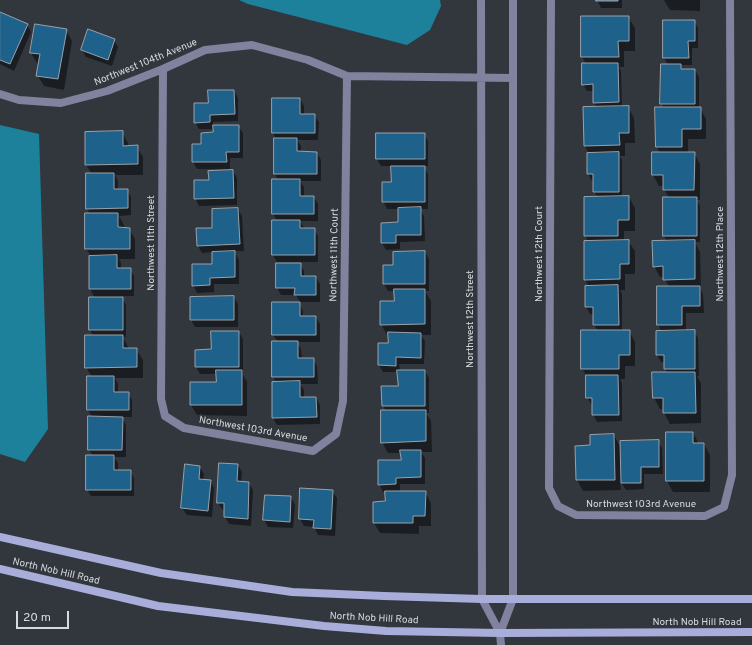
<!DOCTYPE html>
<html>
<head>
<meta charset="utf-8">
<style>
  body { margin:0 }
  #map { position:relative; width:752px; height:645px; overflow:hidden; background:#32373e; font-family:Overpass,sans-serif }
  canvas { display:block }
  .scale { position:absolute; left:16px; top:611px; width:53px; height:18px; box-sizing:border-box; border:2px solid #d7dade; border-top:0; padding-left:5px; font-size:12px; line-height:14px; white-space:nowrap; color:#d7dade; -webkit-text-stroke:3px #32373e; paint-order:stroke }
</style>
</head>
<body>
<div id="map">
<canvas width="752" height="645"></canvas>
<div class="scale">20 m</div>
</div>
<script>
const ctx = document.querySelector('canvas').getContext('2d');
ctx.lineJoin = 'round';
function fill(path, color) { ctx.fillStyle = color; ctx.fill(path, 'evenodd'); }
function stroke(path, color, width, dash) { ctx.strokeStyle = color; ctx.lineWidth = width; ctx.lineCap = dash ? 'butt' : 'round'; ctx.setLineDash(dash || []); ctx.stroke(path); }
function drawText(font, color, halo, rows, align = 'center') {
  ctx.font = font + ' Overpass,sans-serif'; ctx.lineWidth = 3.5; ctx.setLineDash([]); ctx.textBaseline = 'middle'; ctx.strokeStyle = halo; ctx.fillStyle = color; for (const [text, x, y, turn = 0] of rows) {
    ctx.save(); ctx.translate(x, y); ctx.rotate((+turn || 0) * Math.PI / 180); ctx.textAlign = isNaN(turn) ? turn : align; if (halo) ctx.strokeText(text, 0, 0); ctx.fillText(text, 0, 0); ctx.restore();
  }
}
const water = new Path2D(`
  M239,0H440L441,6L430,30L407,45L248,4Z
  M0,125L39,134L48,429L25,462L0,454Z`);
const shadow = new Path2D(`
  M597,0H622V8H601Z
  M664,0H700V11L670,10Z
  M0,13L27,25L31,32L14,71L0,64Z
  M628,17L635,28V51H624V67H619L621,71L622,107H628L634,118L635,143H625V156H620L622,160V197H629L635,208V231H624V241H628L635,251V274H625V290H620L622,294V331H629L635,342V366H625V379H620L622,383V421L597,422L593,414V404H591L587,397V376L582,369L598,331L594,325V314H590L586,307V287H589L585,280L588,241L585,235L598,197L594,192V181H592L588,174L589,154L585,146L584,108H597L594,103V91H587L583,84L586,64L582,57Z
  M694,21L698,28V48H692V65H680L683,70H695L699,77V108H700L706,119V139H688V153H694L700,164V200H697L700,206V242H695L700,252L701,290L703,294L704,313H686V331H694L698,338L699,376H697L701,383V423L670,424L664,413V409H660L654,398L653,373H668L665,369V362H661L657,355L662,332L658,325V287H669L664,277H660L654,266L667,242L664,236L669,198L664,189V186H659L653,175V153H660L657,147L664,108L661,103L668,65L664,58Z
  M66,30L72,41L64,90L44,86L38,76L39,64L37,63L31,53Z
  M114,40L118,47L112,66L86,57L82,50Z
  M234,91L238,98V121L213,122V126H238L243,133V158H230V169H197L193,162L202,145L214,133V129H199L195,122L209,104Z
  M300,99L304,106V115H314L319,122L318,140H297L301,146V152L317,153L321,160V181H300L304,187V197H314L318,204V221H300L304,228L314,229L318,236V262H277L273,255L277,221L273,214V180H278L275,174L276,139L273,133Z
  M122,132L128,143V147H137L143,157V175H115L118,181V190H127L131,197V215L119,216L124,225V228L129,229L135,239V259H119L121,263V269H130L134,276V296H121L126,305V337H123L128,347V349H136L143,360V378H115L118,384V393H128L132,400V417H122L126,425V457H114L118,463V471H130L134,478V496H91L87,489L93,456L89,450L92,417L88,410V377H92L86,367L93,336L90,330L95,298L90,289V256H91L86,249L90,214L87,209L92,174L86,165Z
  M424,134L428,141V166H423L428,174V209H420L424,216L425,241L400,242V249L386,250L382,243L399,223V209H387L383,201L392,183V166H381L377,159Z
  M233,171L237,178V205L199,206L195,198L210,181Z
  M238,209L242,216L244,251H234L239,260V284H214V292L197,293L193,285L213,265V252L202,253L198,246L197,229H214Z
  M425,252L429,259V291H425L431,301V335H421L425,341L424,364H399L400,371H425L429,378V413H426L431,421L432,452H421L425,458V484H400V492H425L431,503V526H419V534L380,533L374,523L386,502V491L383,492L379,484L402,461V453H388L382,442L386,411L383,406L382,387H399V372H383L379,365V344H389V335H387L381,324L395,302V291H388L384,284L394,266Z
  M300,264L304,271V277H316L320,284V302H300L296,295H281L277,288Z
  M234,297L238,304V327H195L191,320Z
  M299,303L303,311V317H316L320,324V342H297L301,349L302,359H313L317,366L318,384H300L304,390V398H316L320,405V424L277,425L273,418L277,383L273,377L278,342L273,335Z
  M239,332L243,339V375L247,382V416L197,415L191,405L217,383V374H200L196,367V351L212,350Z
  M693,433L699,444H704L710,455V492H673L667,481Z
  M614,435L621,448L658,441L662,448L663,474H644V489L626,490L620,481L621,490L583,491L577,480L576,447L591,446Z
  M238,465L242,472L241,482L249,483L253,490L251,526L229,524L225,517V510H223L218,503Z
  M200,467L204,474L203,481H210L214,488L212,517L187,515L182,508Z
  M301,489L332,491L337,498L335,536L318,535L314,527L304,526L300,519Z
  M291,497L295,505L293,528L268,527L264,520Z`);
const building = new Path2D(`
  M596,0H618V1H596Z
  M0,12L28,24L10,64L0,60Z
  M581,16H629V41H618L619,57H581Z
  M663,20H695V41H688L689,58H663Z
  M35,24L67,29L58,79L36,76L40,54L30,53Z
  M88,29L115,39L108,60L81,50Z
  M582,63H618L619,102L593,103V84L582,85Z
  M661,64H681V69H695V104H660Z
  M208,90H234L235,114L210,115V122L194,123V103H208Z
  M272,98H300V114H315V133H272Z
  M629,106V133H619L620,145L584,146L583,107Z
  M655,107H701V129H682V147H656Z
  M213,125H239V152H226L227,162H192V144H201V133L213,132Z
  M123,131V146L138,145V164L85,165V132Z
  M376,133H425V159H376Z
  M274,138H297V151L317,152V174H274Z
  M619,152V192H593V174H587V153Z
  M652,152H695L694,190H663V175H652Z
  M391,166H425V202H382V182H391Z
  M233,170L234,198L194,199V180H209L208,171Z
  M86,173H114V189H128V208L86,209Z
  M272,179H300V196H314V214H272Z
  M629,196V220H618V236H584V197Z
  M663,197H697V236H663Z
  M421,207V235H396V243H381V223L398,222V208Z
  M238,208L240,244L197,246L196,228H212V209Z
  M85,213H118V227L130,228V249H85Z
  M272,220H300V228H315V255H272Z
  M629,240V264H620V279L584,280V241Z
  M695,240V279L663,280V266L653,267L652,241Z
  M235,251V277L210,278V285L192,286V264H212V252Z
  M425,251V284H383V265H393V252Z
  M117,255V268H131V289H89V256Z
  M276,263H301V276H316V295H294L295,288H276Z
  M618,285L619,325H593V307H585V286Z
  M657,286H700V306H682V325H657Z
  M394,289H425V324L380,325V301H394Z
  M234,296V320H190V297Z
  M89,297H123V330H89Z
  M272,302H300V316H316V335H272Z
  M581,330H630V355H619V369H581Z
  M695,330V369H664V355H656V331Z
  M211,331H239V367H195V350L211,349Z
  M388,332L421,333V358L396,357V366L378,365V343H388Z
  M85,335H123V348H137V367L85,368Z
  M272,341H298V358H314V377H272Z
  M216,370H242V405H190V382H216Z
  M397,370H425V406H382L381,386H398Z
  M652,372H695L696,413H663V398H653Z
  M586,375H618L619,415H592V398H586Z
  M87,376H114V392H129V410H87Z
  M300,381V397H316L317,417L272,418V382Z
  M381,410H426V441L381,443Z
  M88,416L123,417L122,450H88Z
  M666,432H693V443H704V481H666Z
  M614,434L615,480H576L575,446L590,445V435Z
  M659,440V467H641V483H621L620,441Z
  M400,450H421V477L396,478V484L378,485V460H401Z
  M86,455H114V470H131V490H86Z
  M219,463L238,464L237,481L249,482L248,519L224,517V503H217Z
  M185,464L200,466L199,479L211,480L208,511L181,508Z
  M300,488L333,490L331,529L313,528L314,520L299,519Z
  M385,491H426L425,516H413V523H373V502L385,501Z
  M265,495L291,496L290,522L263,520Z`);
const minor = new Path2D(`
  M481,0L482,599L500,633
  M551,0L549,488L558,506L576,515L705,516L724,507L732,475L730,0
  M163,69L161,399L165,416L184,428L313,451L336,434L343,401L347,76
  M0,94L19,100L61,103L107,91L163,69L205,50L252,45L308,60L347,76L513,78
  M501,645L500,633L513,599V0`);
const secondary = new Path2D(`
  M0,537L161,573L292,592L384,596L482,599H752
  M0,569L158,606L324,626L386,631L500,633L752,632`);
const streetNames = [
  ["Northwest 104th Avenue",146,63,-22],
  ["Northwest 11th Street",152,243,-90],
  ["Northwest 12th Court",540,254,-90],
  ["Northwest 12th Place",721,254,-90],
  ["Northwest 11th Court",335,255,-89],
  ["Northwest 12th Street",471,319,-90],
  ["Northwest 103rd Avenue",253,430,10],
  ["Northwest 103rd Avenue",641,505],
  ["North Nob Hill Road",56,572,13],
  ["North Nob Hill Road",374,619,3],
  ["North Nob Hill Road",697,623]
];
fill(water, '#1e819c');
fill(shadow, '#0007');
fill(building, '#1e618b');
stroke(building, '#99a2a9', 1);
stroke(minor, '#80829e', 8);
stroke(secondary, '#a9adda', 8);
drawText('10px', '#d7dade', '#32373e', streetNames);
</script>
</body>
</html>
